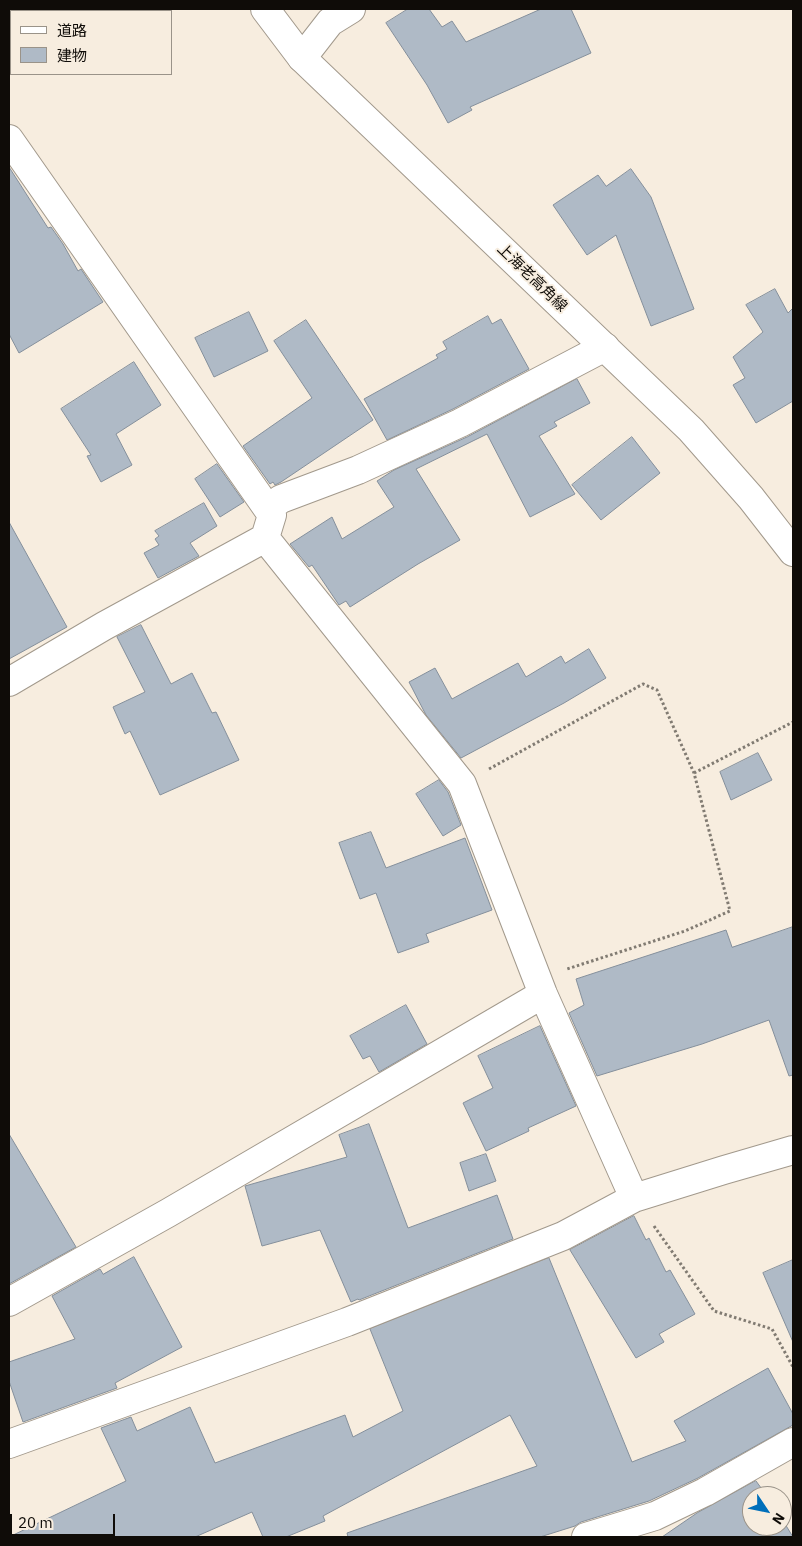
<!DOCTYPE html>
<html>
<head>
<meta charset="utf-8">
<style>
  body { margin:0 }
  #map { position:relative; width:802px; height:1546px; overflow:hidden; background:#f7eddf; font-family:"IBM Plex Sans","Noto Sans JP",sans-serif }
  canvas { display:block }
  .frame { position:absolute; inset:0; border:10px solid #0f0c08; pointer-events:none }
  .legend { position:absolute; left:10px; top:10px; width:162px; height:65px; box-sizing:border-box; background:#f7eddf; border:1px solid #9a9389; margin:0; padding:6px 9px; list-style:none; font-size:15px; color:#0f0c08 }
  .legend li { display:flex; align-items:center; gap:10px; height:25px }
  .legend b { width:25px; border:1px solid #9a9389 }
  .north { position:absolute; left:742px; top:1486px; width:50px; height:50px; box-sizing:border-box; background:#f7eddf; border:1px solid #9a9389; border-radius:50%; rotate:124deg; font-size:14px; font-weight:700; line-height:20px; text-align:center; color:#0f0c08 }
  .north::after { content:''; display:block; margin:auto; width:18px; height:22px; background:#006fba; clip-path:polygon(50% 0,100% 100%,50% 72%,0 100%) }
  .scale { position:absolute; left:10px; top:1514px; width:105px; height:22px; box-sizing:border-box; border:2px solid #0f0c08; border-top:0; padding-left:6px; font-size:15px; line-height:18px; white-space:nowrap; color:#0f0c08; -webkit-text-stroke:4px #f7eddf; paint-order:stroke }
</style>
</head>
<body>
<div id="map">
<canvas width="802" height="1546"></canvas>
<div class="frame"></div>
<ul class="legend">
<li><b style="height:6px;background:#fff"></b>道路</li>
<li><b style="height:14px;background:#afbac6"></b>建物</li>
</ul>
<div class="north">N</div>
<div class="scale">20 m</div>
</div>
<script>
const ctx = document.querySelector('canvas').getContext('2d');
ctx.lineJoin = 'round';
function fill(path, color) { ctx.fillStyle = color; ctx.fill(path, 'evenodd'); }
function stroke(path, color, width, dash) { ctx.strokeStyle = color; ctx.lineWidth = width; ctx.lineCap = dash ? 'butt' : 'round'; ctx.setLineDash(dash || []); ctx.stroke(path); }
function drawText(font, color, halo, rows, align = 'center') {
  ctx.font = font + ' "IBM Plex Sans","Noto Sans JP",sans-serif'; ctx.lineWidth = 4; ctx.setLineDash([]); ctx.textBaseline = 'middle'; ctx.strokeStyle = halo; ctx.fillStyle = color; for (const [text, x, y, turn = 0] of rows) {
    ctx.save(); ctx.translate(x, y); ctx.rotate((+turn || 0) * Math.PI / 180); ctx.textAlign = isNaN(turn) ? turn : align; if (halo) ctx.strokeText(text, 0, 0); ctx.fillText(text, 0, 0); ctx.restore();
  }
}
const building = new Path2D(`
  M408,9H429L442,27L452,21L466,42L541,9H571L591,53L470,107L472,110L448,123L427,85L386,23Z
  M9,167L48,228L51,227L63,244L78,271L81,269L103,302L19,353L9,334Z
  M631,169L651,197L694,309L651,326L616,235L587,255L553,205L598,175L606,186Z
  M775,289L788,313L793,308V401L756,423L733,385L745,378L733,357L763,332L746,305Z
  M249,312L268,351L214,377L195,338Z
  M488,316L492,324L501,319L529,369L453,409L387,440L364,399L438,358L436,355L447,349L443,342Z
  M306,320L373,420L281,482L275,485L273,482L270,484L243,446L312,398L274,341Z
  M134,362L161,405L116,434L132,465L101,482L87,456L91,455L61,409Z
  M577,379L590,403L554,422L557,426L539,436L575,494L530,517L487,434L416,469L460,540L418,564L350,607L346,601L339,605L312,565L309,567L290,544L332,517L342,539L394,507L377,481L394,470L467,437Z
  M632,437L660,473L601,520L572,485Z
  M217,464L244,502L220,517L195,479Z
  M204,503L217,526L190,543L199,556L158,578L144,553L159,545L155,539L159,536L155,531Z
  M9,522L67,627L9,659Z
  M141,625L171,684L192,673L212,713L216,712L239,760L160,795L130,731L125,734L113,707L145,692L117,637Z
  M589,649L606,678L564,703L461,758L426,715L409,682L435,668L452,699L518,663L526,677L561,656L565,663Z
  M758,753L772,780L731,800L720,772Z
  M439,780L448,792L461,825L443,836L416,794Z
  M371,832L386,868L465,838L492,910L426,934L429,942L398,953L376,893L360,899L339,843Z
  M793,927V1075L789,1076L769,1020L702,1044L597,1076L569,1013L584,1005L576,979L726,930L732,947Z
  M406,1005L427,1044L379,1072L370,1056L363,1059L350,1036Z
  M540,1026L576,1106L528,1128L529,1131L486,1151L463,1103L493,1088L478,1056Z
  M369,1124L408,1228L497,1195L513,1239L359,1300L358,1299L351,1302L320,1230L262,1246L245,1186L347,1157L339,1135Z
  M9,1134L76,1247L9,1284Z
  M486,1154L496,1181L469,1191L460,1163Z
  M634,1216L646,1240L649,1238L666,1272L670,1270L695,1314L659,1334L664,1342L636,1358L570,1250Z
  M134,1257L182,1347L115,1383L117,1388L23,1422L9,1381V1362L75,1339L52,1296L100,1269L103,1274Z
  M549,1258L632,1462L686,1441L674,1421L768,1368L793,1414V1425L698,1478L649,1501L581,1522L575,1526L540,1537H348L347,1533L537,1466L510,1415L323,1516L325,1521L286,1537H263L252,1512L195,1537H9L126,1481L101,1428L131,1417L137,1431L190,1407L215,1463L345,1415L353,1437L403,1411L370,1329Z
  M793,1260V1342L763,1273Z
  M756,1481L767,1496H752V1526H782V1519L793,1537H662L697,1513Z`);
const path = new Path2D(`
  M489,769L643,684L657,690L694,773L730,911L685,931L567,969
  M694,773L793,722
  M654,1226L714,1311L772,1329L793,1367
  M9,1536V1537`);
const minor = new Path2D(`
  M302,58L330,22L351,9
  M9,139L272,515L265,538L104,626L9,682
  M268,508L281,499L358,470L460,423L605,347
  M265,538L462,784L543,994L634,1198
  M9,1302L168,1213L543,994
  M9,1444L347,1322L563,1236L634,1198L724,1170L793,1150
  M586,1537L655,1516L705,1492L793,1442`);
const major = new Path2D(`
  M265,9L302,58L691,430L751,498L793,552`);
const streetNames = [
  ["上海老高角線",532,278,44]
];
fill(building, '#afbac6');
stroke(building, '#848f9b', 1);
stroke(minor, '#a2998c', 30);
stroke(major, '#a2998c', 30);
stroke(path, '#817b72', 3, [2.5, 2.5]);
stroke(minor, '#fff', 28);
stroke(major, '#fff', 28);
drawText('15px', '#0f0c08', '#f7eddf', streetNames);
</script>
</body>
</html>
